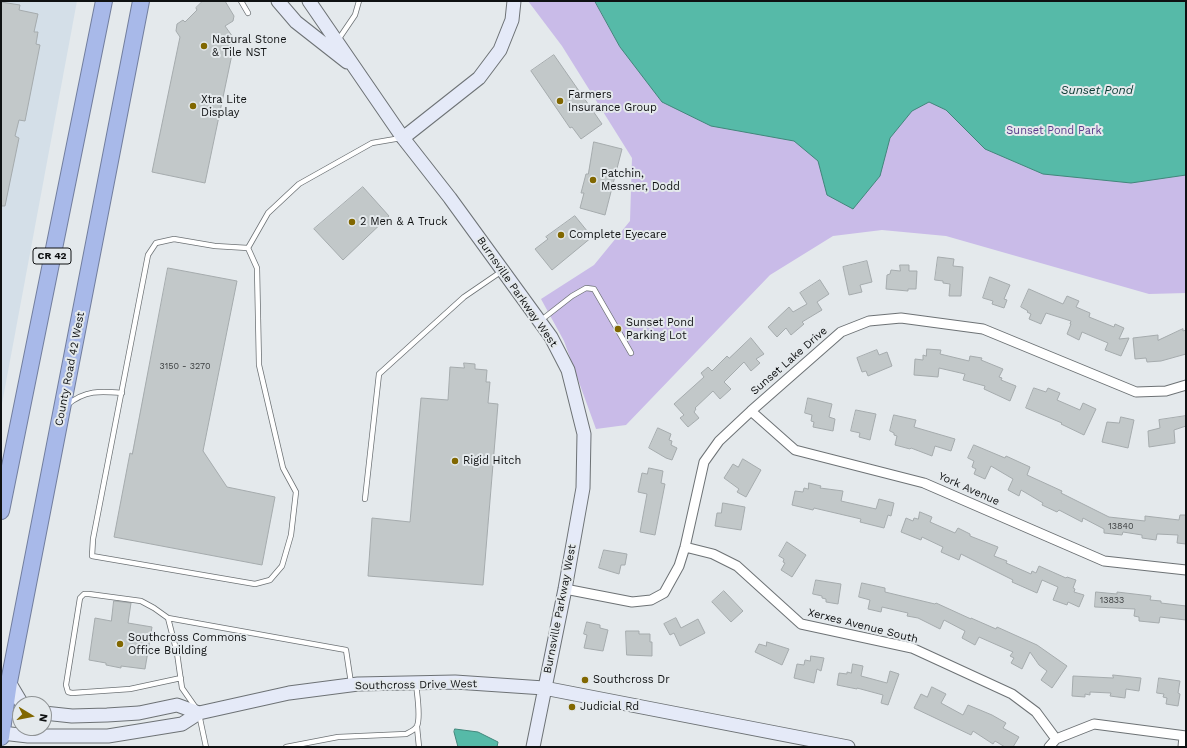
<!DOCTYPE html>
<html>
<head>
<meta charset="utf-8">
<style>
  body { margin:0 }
  #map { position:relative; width:1187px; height:748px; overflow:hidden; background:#e4e9ec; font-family:"Work Sans",sans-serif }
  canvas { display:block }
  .frame { position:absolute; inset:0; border:2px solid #0f1112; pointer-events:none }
  .north { position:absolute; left:12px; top:696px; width:40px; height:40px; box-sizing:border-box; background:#e4e9ec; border:1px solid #8f9395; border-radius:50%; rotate:100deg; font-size:11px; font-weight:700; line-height:16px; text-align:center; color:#0f1112 }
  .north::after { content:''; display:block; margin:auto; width:14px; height:18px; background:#816700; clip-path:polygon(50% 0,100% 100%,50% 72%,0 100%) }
</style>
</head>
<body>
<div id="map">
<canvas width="1187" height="748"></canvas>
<div class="frame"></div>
<div class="north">N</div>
</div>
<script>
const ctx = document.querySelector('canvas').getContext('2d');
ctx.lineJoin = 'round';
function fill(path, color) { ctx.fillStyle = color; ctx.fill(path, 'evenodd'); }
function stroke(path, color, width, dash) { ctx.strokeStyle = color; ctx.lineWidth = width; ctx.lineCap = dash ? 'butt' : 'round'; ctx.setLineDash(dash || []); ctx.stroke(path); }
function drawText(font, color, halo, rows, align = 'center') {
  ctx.font = font + ' "Work Sans",sans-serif'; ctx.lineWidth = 4; ctx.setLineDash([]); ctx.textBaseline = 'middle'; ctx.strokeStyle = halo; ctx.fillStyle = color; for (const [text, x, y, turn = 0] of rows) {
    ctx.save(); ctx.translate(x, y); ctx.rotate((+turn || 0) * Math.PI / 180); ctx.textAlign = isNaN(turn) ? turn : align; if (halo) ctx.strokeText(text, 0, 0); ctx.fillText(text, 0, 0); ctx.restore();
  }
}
const built = new Path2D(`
  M1,1H77L1,409Z`);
const green = new Path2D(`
  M528,1H1186V293L1149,294L946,236L882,230L833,236L770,275L626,425L596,429L564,341L541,299L594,265L630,221L632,158L562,46Z`);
const water = new Path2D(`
  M595,1H1186V175L1131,183L1043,174L985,149L946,110L929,102L912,111L890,138L880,176L853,209L827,195L818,161L794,141L711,126L662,102L620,47Z
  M455,729L478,732L498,742L497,747H458L454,732Z`);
const building = new Path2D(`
  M203,1H225L234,16L233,21L225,26L235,40L205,183L152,172L180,37L176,31L177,24L183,20L185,22L197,10L196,8Z
  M1,2L20,5L19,10L38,14L34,32H38L36,44L40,45L25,121L19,120L15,136L19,138L5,206H1Z
  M554,55L602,124L581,139L572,127L570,128L531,71Z
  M594,142L622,149L605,215L580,208L584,193H581L586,174H588Z
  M363,187L389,216L343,260L314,229Z
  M575,216L592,237L552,270L535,249L548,239L546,237Z
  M938,257L954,259L953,266L963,267L961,296H949L950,284L943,283V281L935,280Z
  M867,261L872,282L860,285L862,292L849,295L843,267Z
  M900,265H909V271H917L916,289H908V291L886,289L887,275L890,274L891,270L900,271Z
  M168,268L237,281L203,451L227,487L275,497L262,565L114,537L130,453L132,454Z
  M990,277L1010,285L1004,299L1007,300L1004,308L992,304L993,301L983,298Z
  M820,280L829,294L817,302L822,310L802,322L804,324L791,335L786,328L777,337L768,327L789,307L793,312L807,304L800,293Z
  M1029,289L1063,304L1067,296L1079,301L1076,307L1090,313L1089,317L1114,327L1115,324L1124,328L1119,339L1129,338L1121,356L1105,350L1108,343L1082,332L1079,340L1067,334L1071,324H1070L1071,321L1046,313L1041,324L1029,319L1031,314L1027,312L1028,311L1021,307Z
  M1183,329V331L1186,330V354L1161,361L1147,362L1146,358L1135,359L1133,338L1158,335V340Z
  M751,338L764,354L756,359L760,363L751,371L744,362L724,382L731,389L720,399L713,391L695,408L696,409L694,412L699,418L688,427L680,418L684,415L674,404L704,377L701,373L708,367L712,371L727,356L729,358Z
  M927,349L941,350L940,354L969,361L970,356L982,358L981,360L1003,369L999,377L1002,378L1001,380L1016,386L1010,401L984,389L985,386L963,380L965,374L939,368L938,377L914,375L915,359L923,360V355L926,356Z
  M877,350L879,355L887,352L892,366L868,376L866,371L862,372L857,358Z
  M464,363L475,364V369L487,370L486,382H490L488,403L498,404L483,585L368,576L372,518L410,522L421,398L448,400L450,367L464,368Z
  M1034,388L1046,392L1048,388L1060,393L1057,400L1080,410L1083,403L1096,409L1084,435L1061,424L1062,423L1026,408Z
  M808,398L832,404L829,417L835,419L833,431L813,427L814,422L811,421L812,415L805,413Z
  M856,410L876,414L870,440L859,437L860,433L851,431Z
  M894,415L916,420L914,427L955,439L951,451L935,446L932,456L911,448L910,449L895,445L897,436L894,435V433L890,431Z
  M1186,416V426L1174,430L1175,443L1149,447L1148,431L1160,428L1159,420Z
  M1121,417L1134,420L1128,448L1102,442L1107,422L1119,423Z
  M658,428L671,434L669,440L672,441L671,445L677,448L672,460L666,458L649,448Z
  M974,445L1005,458L1006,456L1030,467L1027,475L1062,491L1061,493L1109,517L1145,521V516L1179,520L1180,515H1186V544L1177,543L1178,535L1157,534L1156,540L1142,538V535L1123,532L1122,535L1104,533V529L1083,518L1082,522L1059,510L1057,512L1042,505L1043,503L1021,490L1019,496L1008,490L1013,479L991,466L985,479L974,474L976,469L972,467L974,461L968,458Z
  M743,459L761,470L746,497L737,492L739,489L724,478L733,464L738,467Z
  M649,468L663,471L661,483L665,484L655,535L640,532L647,494L638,492L642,473L647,474Z
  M809,483L821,486L820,488L843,491L841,501L876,509L879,499L894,503L891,516L888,515L884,528L860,522L861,519L814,508L813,510L792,505L795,491L803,492L804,488L808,489Z
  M723,503L745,507L741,530L715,526L717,513H721Z
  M920,512L932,517L930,522L955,533L958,528L970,534V536L998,547L994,556L1007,561L1006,563L1031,574L1032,571L1036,573L1039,566L1066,578L1067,577L1076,580L1073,588L1075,589L1074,592L1084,595L1079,607L1068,602L1067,605L1053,600L1058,587L1042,580L1037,593L1012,582L1013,580L961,554L959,560L941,552L943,547L922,537L921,540L901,532L906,518L913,521L914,518L918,519Z
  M787,542L806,555L792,577L781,570L785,563L783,562L784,559L779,556Z
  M604,550L627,554L625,565H621L619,574L599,568Z
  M816,580L841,584L838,604L826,602V599L822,598V596L813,594Z
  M862,583L885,588V592L935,604L936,603L971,619V618L996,629L997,627L1037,645L1067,666L1052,688L1041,680L1047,671L1039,665L1030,652L1022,669L1011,663L1014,658L1010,656L1013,652L979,637L975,645L962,638L965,631L944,620L940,629L918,618L907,616L908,613L882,607L881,612L868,609L870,600L859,597Z
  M724,591L743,611L731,622L712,602Z
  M1096,592L1117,594V592L1151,596L1150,600L1161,601V603L1186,606V620L1160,617L1159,623L1139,621V617L1134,616L1135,609L1095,607Z
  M114,601L131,603L128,623L152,627L145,669L121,666V668L106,665V663L89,660L95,618L111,621Z
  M676,618L681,628L698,619L705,633L680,646L674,633L670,635L664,624Z
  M587,622L600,625V628L608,630L603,651L584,648L587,635L584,634Z
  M626,631H639V634H650V642H652V656L627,655Z
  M767,642L789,649L782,665L755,652L759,644L766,646Z
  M811,656L824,658L821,671L817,669L814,683L794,678L797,664L804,665L805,660L810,661Z
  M853,664L863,666L861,676L887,683L890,671L899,674L888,705L881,703L883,695L857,688V689L837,685L839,673L847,674V672L851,673Z
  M1113,675L1141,678L1139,691L1126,689L1125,698L1110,696L1111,693L1090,692V695L1085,694V697L1072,696L1073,676L1113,678Z
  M1159,678L1180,681L1178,693L1180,694L1178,706L1166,704L1167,698L1163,697L1164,694L1157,693Z
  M932,687L946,694L941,703L963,715L968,705L992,715L1006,723L1003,728L1019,737L1013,747H1005L995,741L993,744L973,731L971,735L914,708L921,694L927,697Z`);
const lane = new Path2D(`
  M241,1L248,13
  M338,40L355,15L359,1
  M248,248L257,268L259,365L283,468L296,492L291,535L282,566L270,580L255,584L92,556L93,539L148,255L156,243L174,239L215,246L248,248L268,213L299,184L372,143L401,138
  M540,321L572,296L586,288L594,289L631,353
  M67,405C85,390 100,391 122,393
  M365,499L379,374L464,297L502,271
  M168,618L154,608L141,601L89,594H84L80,598L66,685L68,692L72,693L130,689L181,678
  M196,708L182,688L177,653L168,618L346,650L351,683
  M199,714L206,747
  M417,727L419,747
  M286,747L338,737L406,734C410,732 415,730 417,726C421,717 417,694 416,684`);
const street = new Path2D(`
  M751,411L795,450L924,483L1104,561L1186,570
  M685,547L713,554L737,566L801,624L912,648L1012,694L1036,712L1056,739
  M565,589L632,602L651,600L664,593L679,566L685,547L704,462L719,441L751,411L841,332L869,321L901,318L983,329L1136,392L1166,391L1186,385
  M1049,747L1056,739L1094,724L1186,736
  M1183,747L1184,736`);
const secondary = new Path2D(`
  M278,1L296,22L347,62
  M309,1L403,138L450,198L551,337L568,370L584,434L583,488L565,589L533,747
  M403,138L479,78L500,50L512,20L514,1
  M9,682L22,704
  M44,713L72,716L107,715L139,713L177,705L199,713
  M2,733L28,736H108L182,724L199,713L289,693L358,684L455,682L544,688L848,747`);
const highway = new Path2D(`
  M1,511L104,1
  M1,737L9,682L141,1`);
const markers = [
  [204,46,4,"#816700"],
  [560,101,4,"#816700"],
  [193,106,4,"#816700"],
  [593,180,4,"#816700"],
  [352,222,4,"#816700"],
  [561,235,4,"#816700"],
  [618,329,4,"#816700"],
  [455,461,4,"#816700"],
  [120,644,4,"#816700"],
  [585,680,4,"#816700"],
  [572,707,4,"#816700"]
];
const numberNames = [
  ["3150 - 3270",185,366],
  ["13840",1121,526],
  ["13833",1112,600]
];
const shields = [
  [52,256,38]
];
const shieldNames = [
  ["CR 42",52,256]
];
const poiNames = [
  ["Natural Stone",212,40],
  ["& Tile NST",212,53],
  ["Farmers",568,95],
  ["Insurance Group",568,108],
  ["Xtra Lite",201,100],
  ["Display",201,113],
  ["Patchin,",601,174],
  ["Messner, Dodd",601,187],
  ["2 Men & A Truck",360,222],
  ["Complete Eyecare",569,235],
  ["Sunset Pond",626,323],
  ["Parking Lot",626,336],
  ["Rigid Hitch",463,461],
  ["Southcross Commons",128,638],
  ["Office Building",128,651],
  ["Southcross Dr",593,680],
  ["Judicial Rd",580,707]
];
const parkNames = [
  ["Sunset Pond Park",1054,131]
];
const streetNames = [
  ["Burnsville Parkway West",517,292,55],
  ["Sunset Lake Drive",789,361,-41],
  ["County Road 42 West",70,369,-79],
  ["York Avenue",969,489,24],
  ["Burnsville Parkway West",560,609,-79],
  ["Xerxes Avenue South",863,626,14],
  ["Southcross Drive West",416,685,-1]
];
const waterNames = [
  ["Sunset Pond",1097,90]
];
fill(built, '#d4dfe8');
fill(green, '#c9bbe8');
fill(water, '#56baa8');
stroke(water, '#41877b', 1);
fill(building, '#c2c8c9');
stroke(building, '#a5abad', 1);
stroke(lane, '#6d7275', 6);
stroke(street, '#6d7275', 11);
stroke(secondary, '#6d7275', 15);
stroke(highway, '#727e9e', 18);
stroke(lane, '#fff', 4.5);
stroke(street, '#fff', 9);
stroke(secondary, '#e5eaf8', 13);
stroke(highway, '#a8b9e9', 16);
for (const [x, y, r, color] of markers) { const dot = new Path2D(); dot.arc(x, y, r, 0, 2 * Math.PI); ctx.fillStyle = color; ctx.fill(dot); stroke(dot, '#e4e9ec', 1.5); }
drawText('9px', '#3c3f40', null, numberNames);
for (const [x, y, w] of shields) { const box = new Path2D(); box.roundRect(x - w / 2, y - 8, w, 16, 3); ctx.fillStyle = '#e4e9ec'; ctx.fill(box); stroke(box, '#0f1112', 1); }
drawText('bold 10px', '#0f1112', null, shieldNames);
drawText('11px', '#0f1112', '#e4e9ec', poiNames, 'left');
drawText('11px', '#593b8a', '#e4e9ec', parkNames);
drawText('11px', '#0f1112', '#e4e9ec', streetNames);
drawText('italic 12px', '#0c3b34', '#e4e9ec', waterNames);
</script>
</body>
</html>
